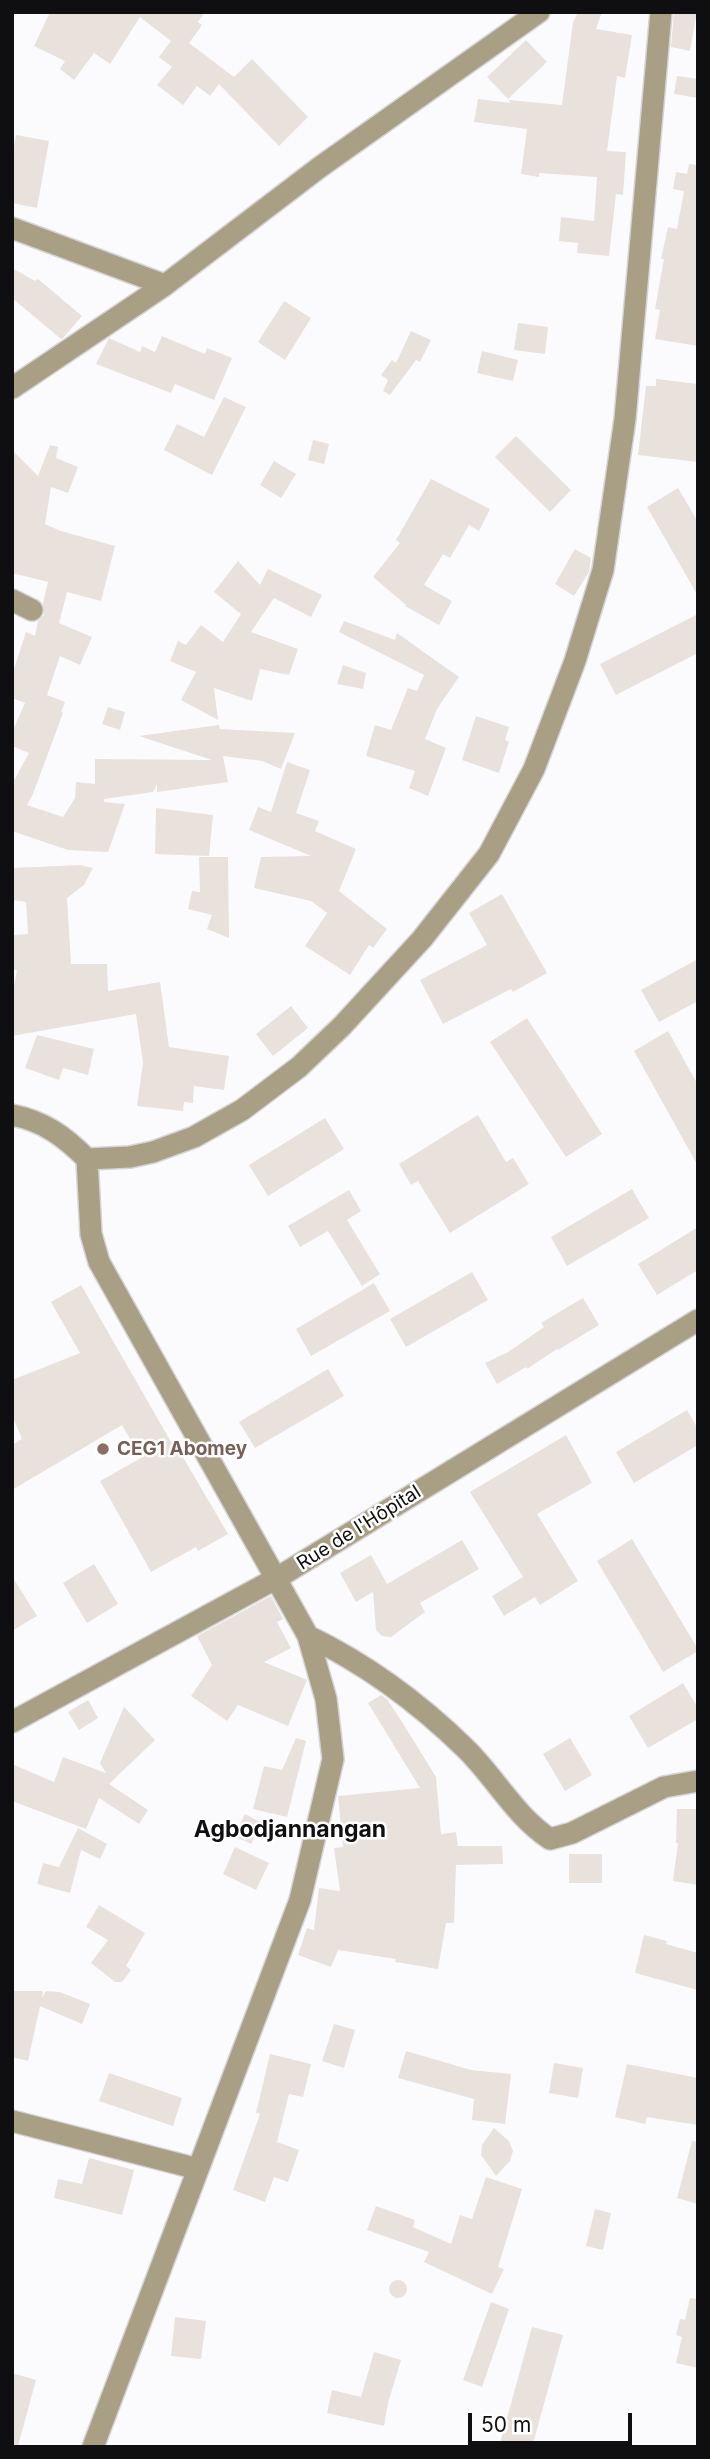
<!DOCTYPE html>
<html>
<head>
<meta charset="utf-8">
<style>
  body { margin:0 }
  #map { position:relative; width:710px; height:2459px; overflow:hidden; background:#fbfbfe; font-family:Inter,sans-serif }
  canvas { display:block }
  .frame { position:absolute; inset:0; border:14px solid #0f0f11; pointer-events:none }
  .scale { position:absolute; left:468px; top:2413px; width:164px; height:32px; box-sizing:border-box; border:4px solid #0f0f11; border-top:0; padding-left:9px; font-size:21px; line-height:24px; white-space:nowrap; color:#0f0f11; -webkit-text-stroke:5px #fff; paint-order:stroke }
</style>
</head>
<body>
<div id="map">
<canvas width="710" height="2459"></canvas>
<div class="frame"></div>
<div class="scale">50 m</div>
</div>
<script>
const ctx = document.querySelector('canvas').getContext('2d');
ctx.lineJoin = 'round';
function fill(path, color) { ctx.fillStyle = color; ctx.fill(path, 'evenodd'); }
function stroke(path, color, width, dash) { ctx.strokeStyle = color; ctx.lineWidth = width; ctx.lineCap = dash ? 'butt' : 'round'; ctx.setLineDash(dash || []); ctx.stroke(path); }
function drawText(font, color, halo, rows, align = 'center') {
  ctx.font = font + ' Inter,sans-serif'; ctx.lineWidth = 5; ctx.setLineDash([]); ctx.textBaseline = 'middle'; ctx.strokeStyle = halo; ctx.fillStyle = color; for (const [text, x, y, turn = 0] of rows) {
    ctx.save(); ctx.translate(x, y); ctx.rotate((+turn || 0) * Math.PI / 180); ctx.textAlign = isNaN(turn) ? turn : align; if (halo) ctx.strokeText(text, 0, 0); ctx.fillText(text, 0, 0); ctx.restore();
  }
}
const building = new Path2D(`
  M50,12H205L198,22L202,25L189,43L234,77L252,59L308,117L279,146L219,84L210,96L197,86L183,105L157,85L172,67L159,57L171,41L140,17L110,64L94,53L74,80L60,69L65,61L34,46Z
  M578,12H602L596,29L632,35L625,78L617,76L607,151L626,152L623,195L616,194L609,256L577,253L578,243L559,241L561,217L594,221L597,177L539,173V177L521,174L527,129L474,122L478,99L511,103L508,100L562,105L573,22Z
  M674,12H697L690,51L671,47Z
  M526,40L547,62L508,99L487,77Z
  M677,76L698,79V98L674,94Z
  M16,135L49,141L37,208L12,203V156Z
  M689,164L698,165V346L655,339L660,310L655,309L664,259H661L668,227L677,229L684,191L673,189L676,172L687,174Z
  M12,268L35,281L38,279L82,316L63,338L61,339L12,298Z
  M284,301L311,318L285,360L258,342Z
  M518,323L548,327L545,354L514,350Z
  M411,331L431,340L420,362L416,360L390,395L383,391L388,380L381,375L392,360L396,363Z
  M162,336L205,354L207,348L232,358L214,400L175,384L171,393L96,364L109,338L140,352L142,346L155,352Z
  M482,351L518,360L513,381L477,373Z
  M656,379L698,384V462L638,455L646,386H656Z
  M224,397L246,407L212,475L164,450L177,424L204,437Z
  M516,436L571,490L550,512L495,457Z
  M313,440L329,444L324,464L308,460Z
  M50,445L58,447L56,458L78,467L68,493L51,487L45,524L61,531L115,546L101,601L67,592L59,623L92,637L80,665L60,656L47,695L65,702L61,712L63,713L33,794L27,805L63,817L75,798L76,782L95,784V759L212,760L139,736L219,725L220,729L295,733L281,769L262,761L223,756L228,782L157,792V784L153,792L104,799V802L125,804L108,852L68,850L12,831V784L29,753L12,746V732L25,703L12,698V675L26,632L35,636L38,621L44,615L43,603L48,582L12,573V450L38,476Z
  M274,461L296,474L281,498L260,485Z
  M431,479L490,509L479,531L469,525L450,558L443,554L424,585L452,601L439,625L405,606L406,605L373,577L400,543L396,540Z
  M678,488L698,522V596L647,507Z
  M575,549L591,558L589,572L574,596L555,584Z
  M238,561L260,585L268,569L322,595L311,617L274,598L251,632L298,649L289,675L260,669L252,701L214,688L218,720L181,700L196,672L170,661L178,641L186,645L201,625L223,642L241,614L214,592Z
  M698,614V653L616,695L600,664Z
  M344,621L395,640L397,633L459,677L437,709L425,739L446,748L428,796L409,788L415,771L366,756L375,725L391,730L408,688L417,691L424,675L339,632Z
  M343,665L366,673L363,689L337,684Z
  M108,707L125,712L120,730L102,724Z
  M476,716L509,727L505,740L509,742L499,773L462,760Z
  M287,762L310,770L296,813L319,821L315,831L356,849L339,891L387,929L373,948L369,945L350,975L305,946L327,913L311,901L254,888L261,857L311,856L249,830L258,807L271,812Z
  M156,808L213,815L209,856L155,854Z
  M199,857H228L229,938L207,929L212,915L188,909L192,891L200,892Z
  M80,865L93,868L84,885L67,898L71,964H107L108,991L160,982L169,1047L229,1056L224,1090L194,1086L193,1103L184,1102L183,1111L137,1106L143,1063L136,1014L12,1036V996L17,970H12V935L28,934L26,902L12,900V868Z
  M502,894L547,973L513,992L511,989L443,1024L420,980L487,945L469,913Z
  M698,959V1001L659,1022L641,990Z
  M291,1006L308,1028L273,1056L256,1034Z
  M527,1018L602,1134L566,1157L490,1042Z
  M668,1031L698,1085V1166L634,1051Z
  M37,1035L94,1049L88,1075L63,1068L59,1080L25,1068Z
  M478,1115L506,1162L513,1158L529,1184L450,1233L418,1181L411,1185L399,1164Z
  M325,1118L344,1149L268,1196L249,1165Z
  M632,1189L649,1218L567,1266L551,1237Z
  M349,1190L361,1211L347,1220L380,1274L362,1286L328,1231L300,1247L288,1226Z
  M698,1227V1270L657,1295L638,1264Z
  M472,1272L488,1300L406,1347L390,1319Z
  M374,1283L390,1311L311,1356L296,1329Z
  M81,1285L171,1442L173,1440L228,1534L198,1551L196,1547L151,1572L100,1481L141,1458L122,1425L12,1490V1445L22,1439L12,1415V1380L80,1353L51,1302Z
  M583,1298L599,1325L558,1350L557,1349L527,1369L526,1367L497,1384L485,1363L508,1352L544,1327L541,1323Z
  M328,1369L344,1396L255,1448L239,1422Z
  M687,1410L698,1429V1445L634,1483L616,1452Z
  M566,1435L592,1483L537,1514L578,1581L540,1605L535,1597L504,1616L492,1596L523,1577L470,1492Z
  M632,1539L698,1649V1651L663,1672L597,1561Z
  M462,1540L479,1569L420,1603L425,1612L391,1637L382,1636L376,1630L373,1592L356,1602L340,1573L371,1555L387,1584Z
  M94,1564L118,1604L87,1623L63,1583Z
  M12,1576L37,1616L12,1631Z
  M271,1596L283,1619L277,1622L291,1648L264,1662L307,1680L288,1726L238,1705L227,1721L191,1696L212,1665L197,1636Z
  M683,1683L698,1708V1719L648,1748L629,1716Z
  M381,1695L387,1699L404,1725L436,1777L441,1834L456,1832L458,1846H502L503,1864L456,1865L454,1923H446L438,1969L395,1962L396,1959L338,1950L331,1967L298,1955L307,1928L314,1930L319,1888L340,1891L334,1848L343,1847L338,1796L420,1788L368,1703Z
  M88,1700L98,1718L79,1730L68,1712Z
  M124,1707L155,1740L109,1784L148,1810L139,1824L99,1798L86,1829L12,1801V1764L54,1782L63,1757L106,1773L100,1763Z
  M296,1738L306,1741L287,1817L253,1809L264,1766L282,1770Z
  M570,1738L592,1775L565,1791L543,1754Z
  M677,1809H698V1885L673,1881L678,1843H676Z
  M245,1814L262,1823L251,1844L234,1836Z
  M78,1828L107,1844L100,1859L81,1850L70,1893L37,1884L43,1863L59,1867Z
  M235,1847L269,1863L256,1890L223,1874Z
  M569,1854H602V1883H569Z
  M99,1905L145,1933L126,1966L131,1970L122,1982H115L91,1963L108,1940L86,1927Z
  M644,1935L667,1941L666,1944L698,1953V1990L635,1973Z
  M12,1991H43L42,1998L46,1991L60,1992L90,2004L82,2024L40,2006L28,2061L12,2057Z
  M334,2024L355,2030L344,2068L322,2061Z
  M406,2051L471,2070L511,2074L505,2124L472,2120L474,2099L398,2078Z
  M270,2054L311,2064L303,2097L289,2094L277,2142L299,2150L288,2182L274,2177L265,2202L233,2190L260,2114L256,2113Z
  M554,2063L583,2068L578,2098L549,2093Z
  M627,2064L698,2078V2125L647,2117L645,2124L615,2117Z
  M109,2073L182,2098L173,2126L99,2101Z
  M494,2128L509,2141L513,2151L510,2161L496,2176L481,2155L482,2145Z
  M692,2141L698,2142V2204L677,2198Z
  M89,2158L134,2170L122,2215L54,2198L58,2179L82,2184Z
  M486,2177L522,2189L498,2267L504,2269L492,2294L424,2262L429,2252L367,2230L376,2206L415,2220L413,2227L451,2244L460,2215L472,2219Z
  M595,2209L611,2213L603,2250L586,2246Z
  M389 2289a9 9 0 1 1 18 0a9 9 0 1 1-18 0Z
  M690,2298L698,2299V2368L676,2363L682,2337L676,2335L680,2319L685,2320Z
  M491,2302L509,2309L482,2387L463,2380Z
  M175,2317L206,2321L201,2359L171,2356Z
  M532,2327L563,2335L532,2447H499Z
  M374,2352L401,2360L388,2403L384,2426L327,2413L332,2390L361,2397Z
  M12,2373L36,2380L18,2446H12Z`);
const minor = new Path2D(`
  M12,228L165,285
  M12,388L165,285L320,167L539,12
  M12,600L32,610
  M12,1115C44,1121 65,1137 87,1159L91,1234L99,1262L308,1636L326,1699L333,1759L300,1900L93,2447
  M87,1159L130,1157L153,1152L194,1137L242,1110L299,1067L342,1026L422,939L489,854L534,769L575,661L603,570L625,419L661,12
  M308,1636C366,1664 419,1703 465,1748C495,1777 515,1816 550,1839L572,1833L664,1787L698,1781
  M12,1722L277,1578L698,1320
  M12,2121L198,2169`);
const markers = [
  [103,1449,7,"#8d6e63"]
];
const educationNames = [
  ["CEG1 Abomey",117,1449]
];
const streetNames = [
  ["Rue de l'Hôpital",359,1528,-32]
];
const quarterNames = [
  ["Agbodjannangan",290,1830]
];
fill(building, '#e9e1dc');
stroke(minor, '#d5d5d8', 24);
stroke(minor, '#a89f84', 21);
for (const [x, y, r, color] of markers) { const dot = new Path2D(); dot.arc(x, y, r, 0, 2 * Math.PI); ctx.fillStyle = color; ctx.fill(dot); stroke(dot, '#fff', 2.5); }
drawText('bold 19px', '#785e54', '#fff', educationNames, 'left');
drawText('19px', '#0f0f11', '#fff', streetNames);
drawText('bold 23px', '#0f0f11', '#fff', quarterNames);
</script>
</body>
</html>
